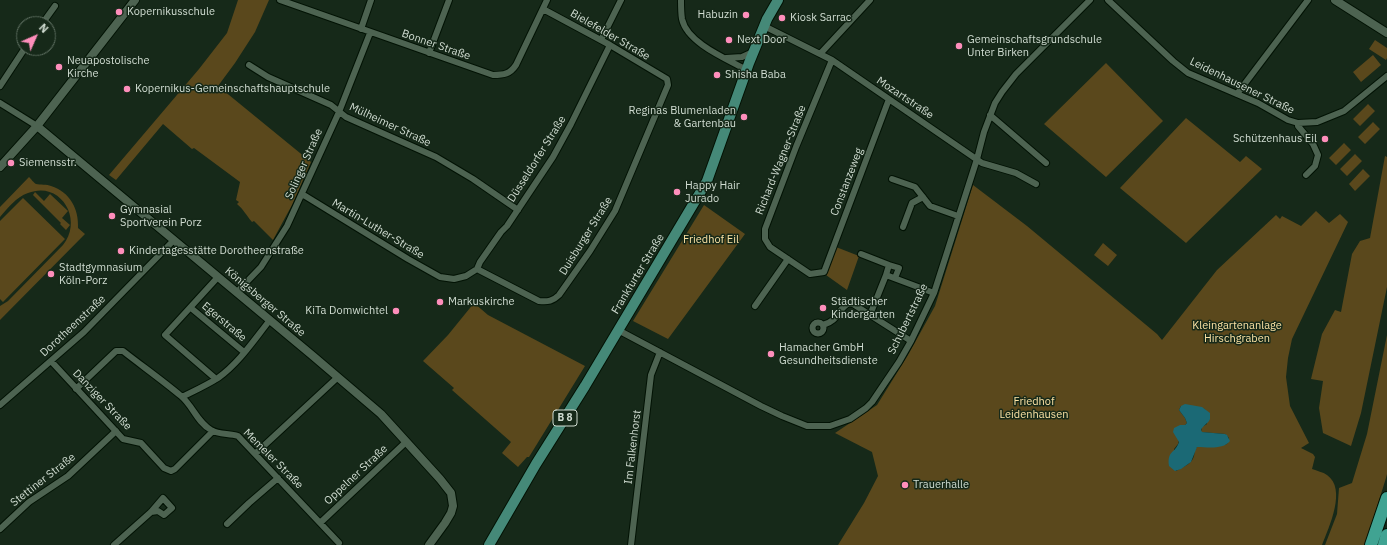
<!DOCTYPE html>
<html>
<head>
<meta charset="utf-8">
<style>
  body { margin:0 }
  #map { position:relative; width:1387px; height:545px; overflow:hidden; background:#162919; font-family:"IBM Plex Sans",sans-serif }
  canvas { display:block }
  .north { position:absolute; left:16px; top:16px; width:40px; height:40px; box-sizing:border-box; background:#162919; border:1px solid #607163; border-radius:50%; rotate:45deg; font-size:11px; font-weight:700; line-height:16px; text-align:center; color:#d0dcd1 }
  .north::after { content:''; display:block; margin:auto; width:14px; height:18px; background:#fe8ebb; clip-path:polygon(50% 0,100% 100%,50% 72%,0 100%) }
</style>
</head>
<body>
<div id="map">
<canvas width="1387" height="545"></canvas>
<div class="north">N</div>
</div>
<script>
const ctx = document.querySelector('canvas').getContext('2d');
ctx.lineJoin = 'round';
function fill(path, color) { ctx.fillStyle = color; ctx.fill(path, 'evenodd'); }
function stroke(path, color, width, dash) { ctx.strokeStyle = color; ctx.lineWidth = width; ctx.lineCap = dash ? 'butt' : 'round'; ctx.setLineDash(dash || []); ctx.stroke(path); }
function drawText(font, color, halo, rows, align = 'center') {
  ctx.font = font + ' "IBM Plex Sans",sans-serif'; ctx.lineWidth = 3; ctx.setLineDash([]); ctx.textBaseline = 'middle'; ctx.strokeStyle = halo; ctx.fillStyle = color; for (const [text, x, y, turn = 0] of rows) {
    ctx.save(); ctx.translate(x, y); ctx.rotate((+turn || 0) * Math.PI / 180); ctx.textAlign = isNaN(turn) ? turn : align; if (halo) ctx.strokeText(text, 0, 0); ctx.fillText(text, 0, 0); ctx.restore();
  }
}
const green = new Path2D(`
  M238,0H269L255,32L235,63L218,86L311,162L292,205L273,240L254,221L252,222C246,215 244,210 237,204L239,202L236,200L240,182L194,148L192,149L163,124L116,180L109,175L199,69L227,33Z
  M1375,40L1387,48V58L1386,60L1369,49Z
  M1373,55L1381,65L1361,82L1353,72Z
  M1106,63L1163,121L1106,177L1044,124Z
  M1368,104L1375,111L1360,126L1353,119Z
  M1186,118L1240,162L1246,156L1262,169L1186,243L1120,188Z
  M1373,122L1380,129L1365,144L1358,137Z
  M1344,143L1351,150L1336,165L1329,158Z
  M1355,154L1362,161L1347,176L1340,169Z
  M1385,156L1387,157V287L1361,413L1351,446L1323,433L1319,408L1323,381L1311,379L1322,334L1335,310L1341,312L1352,254L1360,241L1370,238Z
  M1363,169L1370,176L1355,191L1349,184Z
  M29,177C31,179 34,183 36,184C40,185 47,184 51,186C70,192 79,209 78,228L85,234L0,320V306L8,301L63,245C84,219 60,180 28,193C16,197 8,208 0,217V207Z
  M973,185L1027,226L1157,334L1162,340L1217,270L1276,215L1280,219L1282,216L1301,226L1316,211L1329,223L1340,214L1348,222L1292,339L1288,358L1286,377L1290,406L1309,443L1301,448L1313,454L1315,457L1312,469C1317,471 1323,472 1327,475C1347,489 1329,527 1322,545H838L864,503L878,476L872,452L835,433L877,405L908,355L935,306ZM1181,406L1205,409L1207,424L1202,427L1201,432L1225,434L1229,438L1227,444C1217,447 1208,447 1197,447C1194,450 1195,452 1194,456C1192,464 1183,467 1176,471L1174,469V449L1178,444L1183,425H1185L1187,423L1185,418L1179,410Z
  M35,192L44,201L50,194L68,211L62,218L70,225L66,230L60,224L61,223L33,195Z
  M23,198L65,239L3,302L0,299V221Z
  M704,205L745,234L668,339L633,321Z
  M1103,243L1117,255L1108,266L1094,255Z
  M836,247L859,256L847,290L826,275Z
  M474,303L488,315L585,366L529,457H527L518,467L502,453L511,442L452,390L454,388L423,361L448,335Z
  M1387,335V474L1386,478L1365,545H1325L1337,514L1339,488L1352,483L1367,434Z`);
const water = new Path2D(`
  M1185,404L1202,407L1210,413V419C1208,424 1203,425 1201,430L1202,432L1225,434L1227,435L1230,441C1223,450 1207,447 1197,447L1191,462L1181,469L1175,471L1169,466C1167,450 1175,454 1179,442L1173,432L1174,428L1180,425H1185L1187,423L1185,418L1179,410L1181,406Z`);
const minor = new Path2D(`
  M280,0L493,75C504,75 510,74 516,65L547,0
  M681,0C681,6 681,13 682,19C687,43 727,59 747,70
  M1108,0L1173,61L1188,73L1258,103L1288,120L1298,123L1317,122L1344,111L1387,76
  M42,24L55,6
  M764,26L832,60L982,163L1016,173L1036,184
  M361,29L371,0
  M601,40L621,0
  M429,53L449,0
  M820,54L870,0
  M726,58L742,57L753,52
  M832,60L796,147L765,229V239L770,247L810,274L824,272L889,99
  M249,65L268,77L331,105L346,117L436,157L473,179L518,210
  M0,86L25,48
  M1237,94L1308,0
  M0,103L37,126
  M990,115L1046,163
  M1298,123V126L1313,144L1318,155L1315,166L1306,175
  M892,179L915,187L930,206L958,216
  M302,194L408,259L440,277L454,279L466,276L477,269L480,262L501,232L507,226L553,157L571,124L610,45
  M903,227L912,203L923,197
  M861,254L889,265L886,275L934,293
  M889,265L899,268L895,278
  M477,269L539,301C548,302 553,301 559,295L590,251L615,211L668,85L667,79L610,45L543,9
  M237,292L261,267L287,226L339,112L370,33
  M755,306L788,259
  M191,308L244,352
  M870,315L886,275
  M812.5 328a5.5 5.5 0 1 1 11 0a5.5 5.5 0 1 1-11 0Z
  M823,325C840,320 836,310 849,303L853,304L911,341
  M618,330L761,406L782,416L807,426H830L850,419L866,408L872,402L899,362L911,341L934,293L977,159L984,132L995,103L1002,92L1016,74L1090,0
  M51,361L123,439L141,443L164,468L171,471L175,469L213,431
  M216,379L165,335L218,277
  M76,389L116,351H123C142,366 162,380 181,396C193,406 197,422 211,430C219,435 229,433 238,436L339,543
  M182,397C194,391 207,385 218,378C239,363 254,340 270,320
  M0,405L84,332L173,241
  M255,454L338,377
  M320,523L406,442
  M227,524L249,503L278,478
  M0,529L29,502L68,476L116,431
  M114,545L151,512L163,498L172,508L164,515L158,511L151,512
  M631,545L651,375L660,352`);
const tertiary = new Path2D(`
  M1335,0L1387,33
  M37,126L313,356L381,414L440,479L451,493L453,506L451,513L445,523L429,545
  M0,167L37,126L135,0`);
const primary = new Path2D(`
  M489,545L536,464L585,386L707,181L749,63L767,19L778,0`);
const motorway = new Path2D(`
  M1371,545L1387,498
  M1384,545L1387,535`);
const markers = [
  [119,12,4,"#fe8ebb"],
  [746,15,4,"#fe8ebb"],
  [782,18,4,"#fe8ebb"],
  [729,40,4,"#fe8ebb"],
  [959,46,4,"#fe8ebb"],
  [59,67,4,"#fe8ebb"],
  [717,75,4,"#fe8ebb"],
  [127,89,4,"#fe8ebb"],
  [744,117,4,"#fe8ebb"],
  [1325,139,4,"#fe8ebb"],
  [11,163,4,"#fe8ebb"],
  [677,192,4,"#fe8ebb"],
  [112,216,4,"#fe8ebb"],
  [121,251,4,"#fe8ebb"],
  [51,274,4,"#fe8ebb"],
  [440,302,4,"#fe8ebb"],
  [823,308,4,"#fe8ebb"],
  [396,311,4,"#fe8ebb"],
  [771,354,4,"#fe8ebb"],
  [905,485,4,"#fe8ebb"]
];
const shields = [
  [565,418,24]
];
const shieldNames = [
  ["B 8",565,418]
];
const poiNames = [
  ["Kopernikusschule",127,12],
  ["Habuzin",738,15,"right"],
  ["Kiosk Sarrac",790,18],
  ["Next Door",737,40],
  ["Gemeinschaftsgrundschule",967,40],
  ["Unter Birken",967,53],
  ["Neuapostolische",67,61],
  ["Kirche",67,74],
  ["Shisha Baba",725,75],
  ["Kopernikus-Gemeinschaftshauptschule",135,89],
  ["Reginas Blumenladen",736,111,"right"],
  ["& Gartenbau",736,124,"right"],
  ["Schützenhaus Eil",1317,139,"right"],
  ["Siemensstr.",19,163],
  ["Happy Hair",685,186],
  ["Jurado",685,199],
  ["Gymnasial",120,210],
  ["Sportverein Porz",120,223],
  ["Kindertagesstätte Dorotheenstraße",129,251],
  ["Stadtgymnasium",59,268],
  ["Köln-Porz",59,281],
  ["Markuskirche",448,302],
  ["Städtischer",831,302],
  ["Kindergarten",831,315],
  ["KiTa Domwichtel",388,311,"right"],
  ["Hamacher GmbH",779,348],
  ["Gesundheitsdienste",779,361],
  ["Trauerhalle",913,485]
];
const streetNames = [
  ["Bielefelder Straße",610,35,30],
  ["Bonner Straße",436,45,19],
  ["Leidenhausener Straße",1242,86,26],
  ["Mozartstraße",905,98,34],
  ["Mülheimer Straße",390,125,25],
  ["Düsseldorfer Straße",537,159,-58],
  ["Richard-Wagner-Straße",781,160,-68],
  ["Solinger Straße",304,164,-66],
  ["Constanzeweg",847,182,-69],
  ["Martin-Luther-Straße",378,229,31],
  ["Duisburger Straße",586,236,-58],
  ["Frankfurter Straße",638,274,-59],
  ["Königsberger Straße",265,302,40],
  ["Schubertstraße",908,319,-64],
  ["Egerstraße",224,322,40],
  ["Dorotheenstraße",73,326,-43],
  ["Danziger Straße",102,400,46],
  ["Im Falkenhorst",633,447,-83],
  ["Memeler Straße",273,459,45],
  ["Oppelner Straße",356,475,-43],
  ["Stettiner Straße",43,480,-38]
];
const parkNames = [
  ["Friedhof Eil",711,240],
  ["Kleingartenanlage",1237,326],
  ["Hirschgraben",1237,339],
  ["Friedhof",1034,402],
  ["Leidenhausen",1034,415]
];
fill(green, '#5a481c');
fill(water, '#1b6975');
stroke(minor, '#021204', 8);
stroke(tertiary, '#021204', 10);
stroke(primary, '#021204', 12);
stroke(motorway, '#021204', 14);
stroke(minor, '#4d6351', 6);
stroke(tertiary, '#4d6351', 8);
stroke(primary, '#458978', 10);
stroke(motorway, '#40a392', 12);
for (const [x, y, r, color] of markers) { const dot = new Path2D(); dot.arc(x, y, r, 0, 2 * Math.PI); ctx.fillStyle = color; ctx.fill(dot); stroke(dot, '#162919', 1.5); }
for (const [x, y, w] of shields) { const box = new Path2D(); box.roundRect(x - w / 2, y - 8, w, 16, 3); ctx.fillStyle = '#162919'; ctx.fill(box); stroke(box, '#d0dcd1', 1); }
drawText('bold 10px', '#d0dcd1', null, shieldNames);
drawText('11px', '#d0dcd1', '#162919', poiNames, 'left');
drawText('11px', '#d0dcd1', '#162919', streetNames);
drawText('11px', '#fce2a4', '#162919', parkNames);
</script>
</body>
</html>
